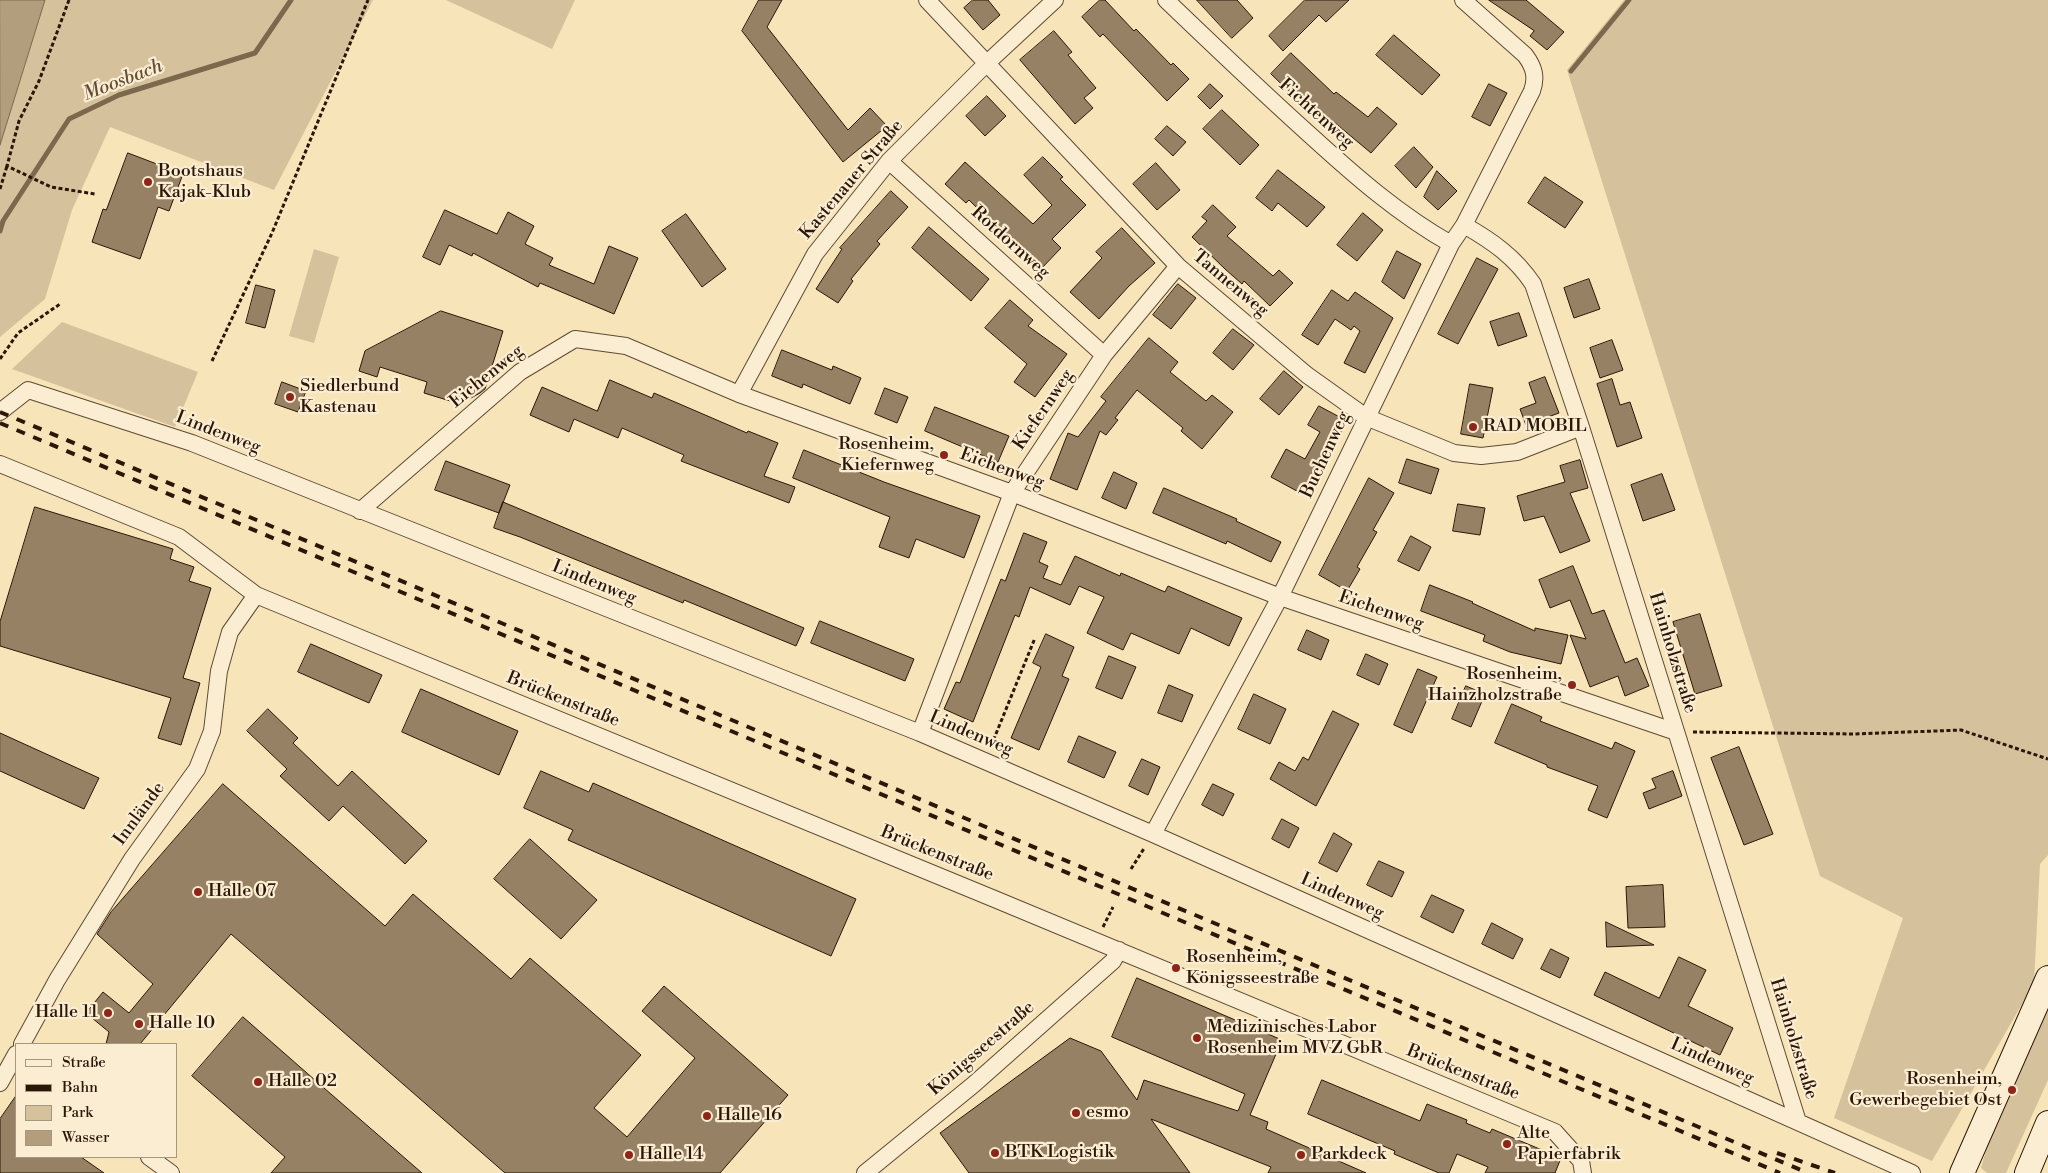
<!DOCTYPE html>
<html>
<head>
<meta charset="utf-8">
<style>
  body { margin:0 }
  #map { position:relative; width:2048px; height:1173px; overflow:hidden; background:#f8e4b9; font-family:"Libre Bodoni",serif }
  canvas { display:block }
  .legend { position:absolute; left:15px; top:1043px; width:162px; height:115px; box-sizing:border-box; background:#faedd2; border:1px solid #a79781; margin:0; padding:6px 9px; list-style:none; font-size:15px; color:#2b1607 }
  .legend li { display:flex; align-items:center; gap:10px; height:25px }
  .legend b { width:25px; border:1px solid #a79781 }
</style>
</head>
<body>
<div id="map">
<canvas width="2048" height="1173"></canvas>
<ul class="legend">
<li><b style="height:6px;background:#faedd2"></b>Straße</li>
<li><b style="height:6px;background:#2b1607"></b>Bahn</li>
<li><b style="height:14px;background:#d5c19b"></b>Park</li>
<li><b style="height:14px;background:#b29e7c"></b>Wasser</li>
</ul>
</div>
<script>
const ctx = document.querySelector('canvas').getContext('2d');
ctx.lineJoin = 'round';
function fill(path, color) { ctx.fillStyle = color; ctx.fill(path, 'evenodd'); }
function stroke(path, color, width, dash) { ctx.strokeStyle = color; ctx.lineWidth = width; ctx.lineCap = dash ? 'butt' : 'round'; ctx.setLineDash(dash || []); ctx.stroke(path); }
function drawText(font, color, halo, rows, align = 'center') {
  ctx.font = font + ' "Libre Bodoni",serif'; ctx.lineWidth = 4.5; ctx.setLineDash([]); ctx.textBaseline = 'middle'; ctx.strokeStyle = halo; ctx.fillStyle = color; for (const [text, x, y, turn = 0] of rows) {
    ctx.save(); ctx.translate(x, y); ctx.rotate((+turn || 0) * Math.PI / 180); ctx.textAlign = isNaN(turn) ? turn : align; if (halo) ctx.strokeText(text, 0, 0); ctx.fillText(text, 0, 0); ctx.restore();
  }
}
const green = new Path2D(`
  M45,0H373L274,190L110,127L72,210L45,299L0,337V145Z
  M446,0H575L552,49Z
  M1624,0H2048V855L2040,864L2034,983L1932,1161L1834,1118L1903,918L1820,876L1567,70Z
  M314,249L339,257L314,343L289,336Z
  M62,322L198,372L175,427L12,369Z
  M2048,1006V1080L2006,1173H1987L1981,1168L1994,1122Z`);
const water = new Path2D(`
  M0,0H45L0,145Z`);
const stream = new Path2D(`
  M1571,71L1629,0
  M0,231L3,221L69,119L119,95L255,53L291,0`);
const building = new Path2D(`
  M759,0H782L767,27L848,130L870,108L887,126L843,162L742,31Z
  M973,0H988L1000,15L983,30L964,8Z
  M1100,0H1105L1134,31L1136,29L1171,65L1173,63L1189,79L1167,101L1103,34L1100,37L1082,17Z
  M1197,0H1237L1253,18L1232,38Z
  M1305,0H1349L1326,22L1319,15L1283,51L1269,36Z
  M1489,0H1526L1564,32L1547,50L1530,36L1534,31Z
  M1054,31L1072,52L1068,55L1096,88L1084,98L1093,108L1075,124L1020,60Z
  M1394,35L1440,75L1422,95L1376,55Z
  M1291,53L1334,94L1336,92L1368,117L1377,107L1397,124L1371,153L1334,122L1331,126L1300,102L1271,74Z
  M1210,84L1223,96L1210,109L1198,97Z
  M1489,84L1507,93L1490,126L1472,117Z
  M987,96L1006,116L985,136L966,116Z
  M1222,110L1259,145L1240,165L1203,129Z
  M1167,126L1186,142L1173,156L1155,139Z
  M1414,147L1433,167L1416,188L1395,166Z
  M128,153L183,174L169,211L158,207L140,259L92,242L103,209L106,210Z
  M1043,157L1063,177L1060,179L1086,205L1052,239L1061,248L1040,270L969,200L966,203L945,184L965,162L1033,224L1052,205L1024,175Z
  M1156,163L1180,190L1157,210L1133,184Z
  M1278,170L1325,207L1307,227L1278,203L1272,211L1256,198Z
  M1437,171L1457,191L1438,210L1424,197Z
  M1545,177L1583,202L1565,228L1528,203Z
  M891,191L908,207L877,241L880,244L851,279L853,281L838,303L816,289L842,249L840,248Z
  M1213,205L1236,227L1227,236L1273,276L1279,270L1293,283L1270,306L1244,281L1242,284L1225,269L1192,237L1207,221L1202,217Z
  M445,210L497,234L508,212L534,226L525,244L553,258L549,265L594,284L609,246L638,258L614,314L540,283L538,287L473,253L472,256L449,245L440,265L423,257Z
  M1363,213L1383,230L1357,261L1337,245Z
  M686,214L726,269L702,287L662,231Z
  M929,227L989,279L971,301L912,248Z
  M1122,228L1155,263L1129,286L1099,319L1070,292L1102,258L1096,252Z
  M1397,251L1421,264L1404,299L1382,282Z
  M1477,258L1498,269L1458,344L1438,334Z
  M1589,279L1600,309L1574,318L1564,288Z
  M1178,284L1196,298L1171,329L1153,315Z
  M256,285L275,290L265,328L246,323Z
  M1332,290L1348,301L1355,292L1393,318L1365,373L1344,363L1360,331L1354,326L1351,330L1335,319L1318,345L1302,335Z
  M1010,300L1033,320L1028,326L1067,354L1035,397L1014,382L1027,364L985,328Z
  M441,311L503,331L485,389L480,393L460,404L424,393L427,382L380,367L377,377L359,371L365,351Z
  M1519,313L1527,336L1498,346L1490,322Z
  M1233,329L1254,345L1233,370L1213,353Z
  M1149,338L1178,362L1170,372L1206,401L1212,395L1233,412L1202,449L1181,431L1183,428L1137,390L1115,418L1118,420L1106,435L1100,431L1077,490L1050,479L1068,433L1078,437L1106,401L1101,397Z
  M1612,340L1623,370L1600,378L1590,348Z
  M782,350L832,370L833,366L861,378L850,404L803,384L802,388L772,376Z
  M1284,371L1303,387L1279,415L1260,399Z
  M1545,377L1559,413L1526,425L1520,409L1536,403L1529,383Z
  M1612,379L1620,405L1630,402L1642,438L1617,447L1597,384Z
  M610,380L652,398L654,393L747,433L748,431L778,443L764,476L795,487L789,503L681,461L684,455L622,428L618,438L574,419L569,432L530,415L542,387L597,411Z
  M282,382L306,391L298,412L275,404Z
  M1470,384L1493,388L1483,438L1461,434Z
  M885,388L908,397L897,423L875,414Z
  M1319,406L1347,421L1306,496L1271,477L1286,449L1305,459L1320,432L1308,425Z
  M935,407L1009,436L998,462L925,431Z
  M804,450L884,482L980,516L964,558L916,539L909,558L879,547L890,517L793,478Z
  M1407,459L1439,469L1431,494L1399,483Z
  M1580,460L1588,488L1570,493L1590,541L1560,553L1544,516L1524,521L1517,496L1565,482L1560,466Z
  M446,461L510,485L499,513L435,490Z
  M1114,472L1137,483L1126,509L1102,498Z
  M1662,474L1675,510L1643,521L1631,485Z
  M1369,478L1394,493L1373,530L1377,532L1357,567L1360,569L1347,591L1319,575Z
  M1164,488L1237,519L1236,521L1281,542L1271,562L1227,541L1226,544L1153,513Z
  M503,502L804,628L796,646L684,600L683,603L520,537L494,528Z
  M1458,504L1485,508L1480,535L1453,531Z
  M35,507L173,549L170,559L194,567L189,581L211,588L183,678L200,683L181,745L158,738L171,698L0,646V622Z
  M1024,533L1047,542L1039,562L1048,566L1043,578L1061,585L1075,556L1120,576L1121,573L1165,592L1168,586L1242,618L1229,646L1191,628L1179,654L1131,633L1123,650L1087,633L1104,597L1079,586L1070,605L1030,587L1019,617L1015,615L973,722L944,709L956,682L960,683L1001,579L1005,581Z
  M1411,536L1431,547L1419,571L1398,561Z
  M1573,566L1592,614L1604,610L1625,663L1637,658L1649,686L1625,696L1618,676L1590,687L1570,635L1586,639L1570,600L1550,608L1539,580Z
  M1430,585L1473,602L1472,603L1535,631V628L1568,635L1561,664L1510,652L1483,641L1485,635L1421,611Z
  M1700,614L1722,686L1695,694L1673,622Z
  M820,621L914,659L905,681L811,643Z
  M1307,630L1329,640L1321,660L1298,650Z
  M1046,634L1074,647L1062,676L1069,679L1039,750L1011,738L1041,667L1033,663Z
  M311,644L382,675L369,703L298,672Z
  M1366,654L1388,664L1379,685L1357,675Z
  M1109,656L1136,667L1122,699L1096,688Z
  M1418,669L1437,677L1412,733L1394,725Z
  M1169,685L1193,695L1182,722L1158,713Z
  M1466,686L1485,694L1471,727L1452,719Z
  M421,689L518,731L499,775L402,732Z
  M1254,694L1286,709L1270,744L1238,729Z
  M1512,704L1542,717L1540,721L1612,749L1615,742L1635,751L1607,818L1588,810L1598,786L1547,767V765L1495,743Z
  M268,709L298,738L293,743L338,786L352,771L427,841L405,864L343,806L329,821L280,776L287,769L247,731Z
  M1333,711L1359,724L1316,806L1270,779L1279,762L1295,771L1303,757L1308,760Z
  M0,733L99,778L84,809L0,771Z
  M1079,736L1116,752L1104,778L1068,762Z
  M1739,747L1773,834L1744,845L1711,758Z
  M1142,759L1160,767L1148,795L1129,786Z
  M541,771L589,792L593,783L856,899L831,956L568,840L573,830L524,808Z
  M1673,771L1682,796L1649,809L1643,793L1656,788L1652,779Z
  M223,784L385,926L413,894L511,979L530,958L641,1055L594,1108L627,1137L695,1058L642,1011L664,986L788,1095L720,1173H505L231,934L140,1044H106L109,1032L86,1013L103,992L129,1013L153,984L97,934L111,912Z
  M1213,784L1234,794L1223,816L1202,805Z
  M1282,819L1299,828L1289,848L1272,839Z
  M1334,833L1352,844L1337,872L1319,863Z
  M530,839L597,900L561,939L494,879Z
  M1379,861L1404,872L1392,897L1367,885Z
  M1663,885L1665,927L1628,928L1626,887Z
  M1432,895L1464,910L1453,933L1421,917Z
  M1606,922L1654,945L1607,947Z
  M1492,923L1523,939L1513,959L1482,944Z
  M1551,949L1569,958L1560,978L1541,969Z
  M1679,957L1706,970L1688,1006L1733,1028L1720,1055L1594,995L1605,972L1659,998Z
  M1137,978L1282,1040L1250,1115L1268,1122L1266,1129L1366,1173H1268L1271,1167L1151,1119L1190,1173H969L940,1133L1070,1038L1101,1051L1137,1100L1144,1080L1238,1111L1245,1094L1112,1037Z
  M243,1017L324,1088L422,1173H271L285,1157L192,1076Z
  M1322,1080L1420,1121L1427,1104L1467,1120L1466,1123L1490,1133L1492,1129L1561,1158L1555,1173H1485L1488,1167L1457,1154L1449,1173H1439L1394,1154L1395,1151L1308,1114Z
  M16,1096V1157H81L104,1173H0V1119Z`);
const path = new Path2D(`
  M69,0L39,81L19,121L7,166L51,187L95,194
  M0,189L7,166
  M0,359L18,333L60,304
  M212,361L272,233L368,0
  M1693,732L1855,734L1961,730L2048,759
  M991,746L1035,638
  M1131,869L1145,847
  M1103,927L1113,907`);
const street = new Path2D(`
  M927,0L1178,266L1307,375L1366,417L1454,453L1481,456L1517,452L1581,427
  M1166,0C1214,46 1261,91 1310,135C1354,175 1398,214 1451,244
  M889,161L1104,355
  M1464,225C1492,241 1515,257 1533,284L1581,427L1798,1122
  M739,394L815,254L889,161L986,64L1055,0
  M0,412L28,390L192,443L920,733L1153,834L1912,1173
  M0,464L179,537L256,595C689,773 1123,951 1555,1132L1581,1161L1583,1173
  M360,511L520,372L575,339L626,346L739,394L1012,493L1280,597L1676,732
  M920,733L1012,493L1104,355L1178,266
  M1153,834L1280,597L1451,244L1464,225L1532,91C1537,77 1534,67 1525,55L1463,0
  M22,1044L57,980L132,859L197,769L212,731L219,671L230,632L256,595
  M0,1083L16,1054
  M149,1157L171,1173
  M865,1173L973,1085L1113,961L1119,950`);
const secondary = new Path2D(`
  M1962,1173L2048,978
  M2027,1173L2048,1123`);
const rail = new Path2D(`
  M0,412L1808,1173
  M0,423L1780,1173
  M1777,1153L1835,1173`);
const markers = [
  [148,182,5,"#8f2418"],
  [290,397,5,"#8f2418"],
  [1473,427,5,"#8f2418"],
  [944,455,5,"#8f2418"],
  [1572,685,5,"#8f2418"],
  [198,892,5,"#8f2418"],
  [1176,968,5,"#8f2418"],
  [108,1013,5,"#8f2418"],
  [139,1024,5,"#8f2418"],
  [1197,1038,5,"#8f2418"],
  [258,1082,5,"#8f2418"],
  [2012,1090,5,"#8f2418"],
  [1076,1113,5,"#8f2418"],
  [707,1116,5,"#8f2418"],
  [1507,1144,5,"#8f2418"],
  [995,1153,5,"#8f2418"],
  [629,1155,5,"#8f2418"],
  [1301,1155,5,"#8f2418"]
];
const streetNames = [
  ["Fichtenweg",1316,114,42],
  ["Kastenauer Straße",852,180,-50],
  ["Rotdornweg",1010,243,42],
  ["Tannenweg",1230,284,40],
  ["Eichenweg",487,377,-39],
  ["Kiefernweg",1044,410,-56],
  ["Lindenweg",218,433,21],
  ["Buchenweg",1326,455,-65],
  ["Eichenweg",1002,469,20],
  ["Lindenweg",594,583,22],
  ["Eichenweg",1381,611,19],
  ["Hainholzstraße",1672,653,73],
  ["Brückenstraße",563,700,22],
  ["Lindenweg",971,734,23],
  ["Innlände",140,814,-54],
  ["Brückenstraße",937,854,22],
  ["Lindenweg",1342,897,24],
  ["Hainholzstraße",1793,1039,73],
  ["Königsseestraße",982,1049,-41],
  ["Lindenweg",1712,1062,24],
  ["Brückenstraße",1463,1073,22]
];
const poiNames = [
  ["Bootshaus",158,172],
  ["Kajak-Klub",158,193],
  ["Siedlerbund",300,387],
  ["Kastenau",300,408],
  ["RAD MOBIL",1483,427],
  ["Rosenheim,",934,445,"right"],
  ["Kiefernweg",934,466,"right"],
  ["Rosenheim,",1562,675,"right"],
  ["Hainzholzstraße",1562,696,"right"],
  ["Halle 07",208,892],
  ["Rosenheim,",1186,958],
  ["Königsseestraße",1186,979],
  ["Halle 11",98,1013,"right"],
  ["Halle 10",149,1024],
  ["Medizinisches Labor",1207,1028],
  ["Rosenheim MVZ GbR",1207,1049],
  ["Rosenheim,",2002,1080,"right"],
  ["Gewerbegebiet Ost",2002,1101,"right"],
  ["Halle 02",268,1082],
  ["esmo",1086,1113],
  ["Halle 16",717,1116],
  ["Alte",1517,1134],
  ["Papierfabrik",1517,1155],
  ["BTK Logistik",1005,1153],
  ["Halle 14",639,1155],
  ["Parkdeck",1311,1155]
];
const waterNames = [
  ["Moosbach",123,81,-21]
];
fill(green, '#d5c19b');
fill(water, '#b29e7c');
stroke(water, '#7c684d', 1);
stroke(stream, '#7c684d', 5);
fill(building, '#968164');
stroke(building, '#2b1607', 1);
stroke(street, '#5e4a34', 18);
stroke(secondary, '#2b1607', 26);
stroke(path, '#2b1607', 3, [4, 2.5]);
stroke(street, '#faedd2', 16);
stroke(secondary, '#faedd2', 24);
stroke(rail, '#2b1607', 4, [9, 9]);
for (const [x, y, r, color] of markers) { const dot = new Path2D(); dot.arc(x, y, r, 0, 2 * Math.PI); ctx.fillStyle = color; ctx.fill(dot); stroke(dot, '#faedd2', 2); }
drawText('18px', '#2b1607', '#faedd2', streetNames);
drawText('18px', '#2b1607', '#faedd2', poiNames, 'left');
drawText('italic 19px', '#614c36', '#faedd2', waterNames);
</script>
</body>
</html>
